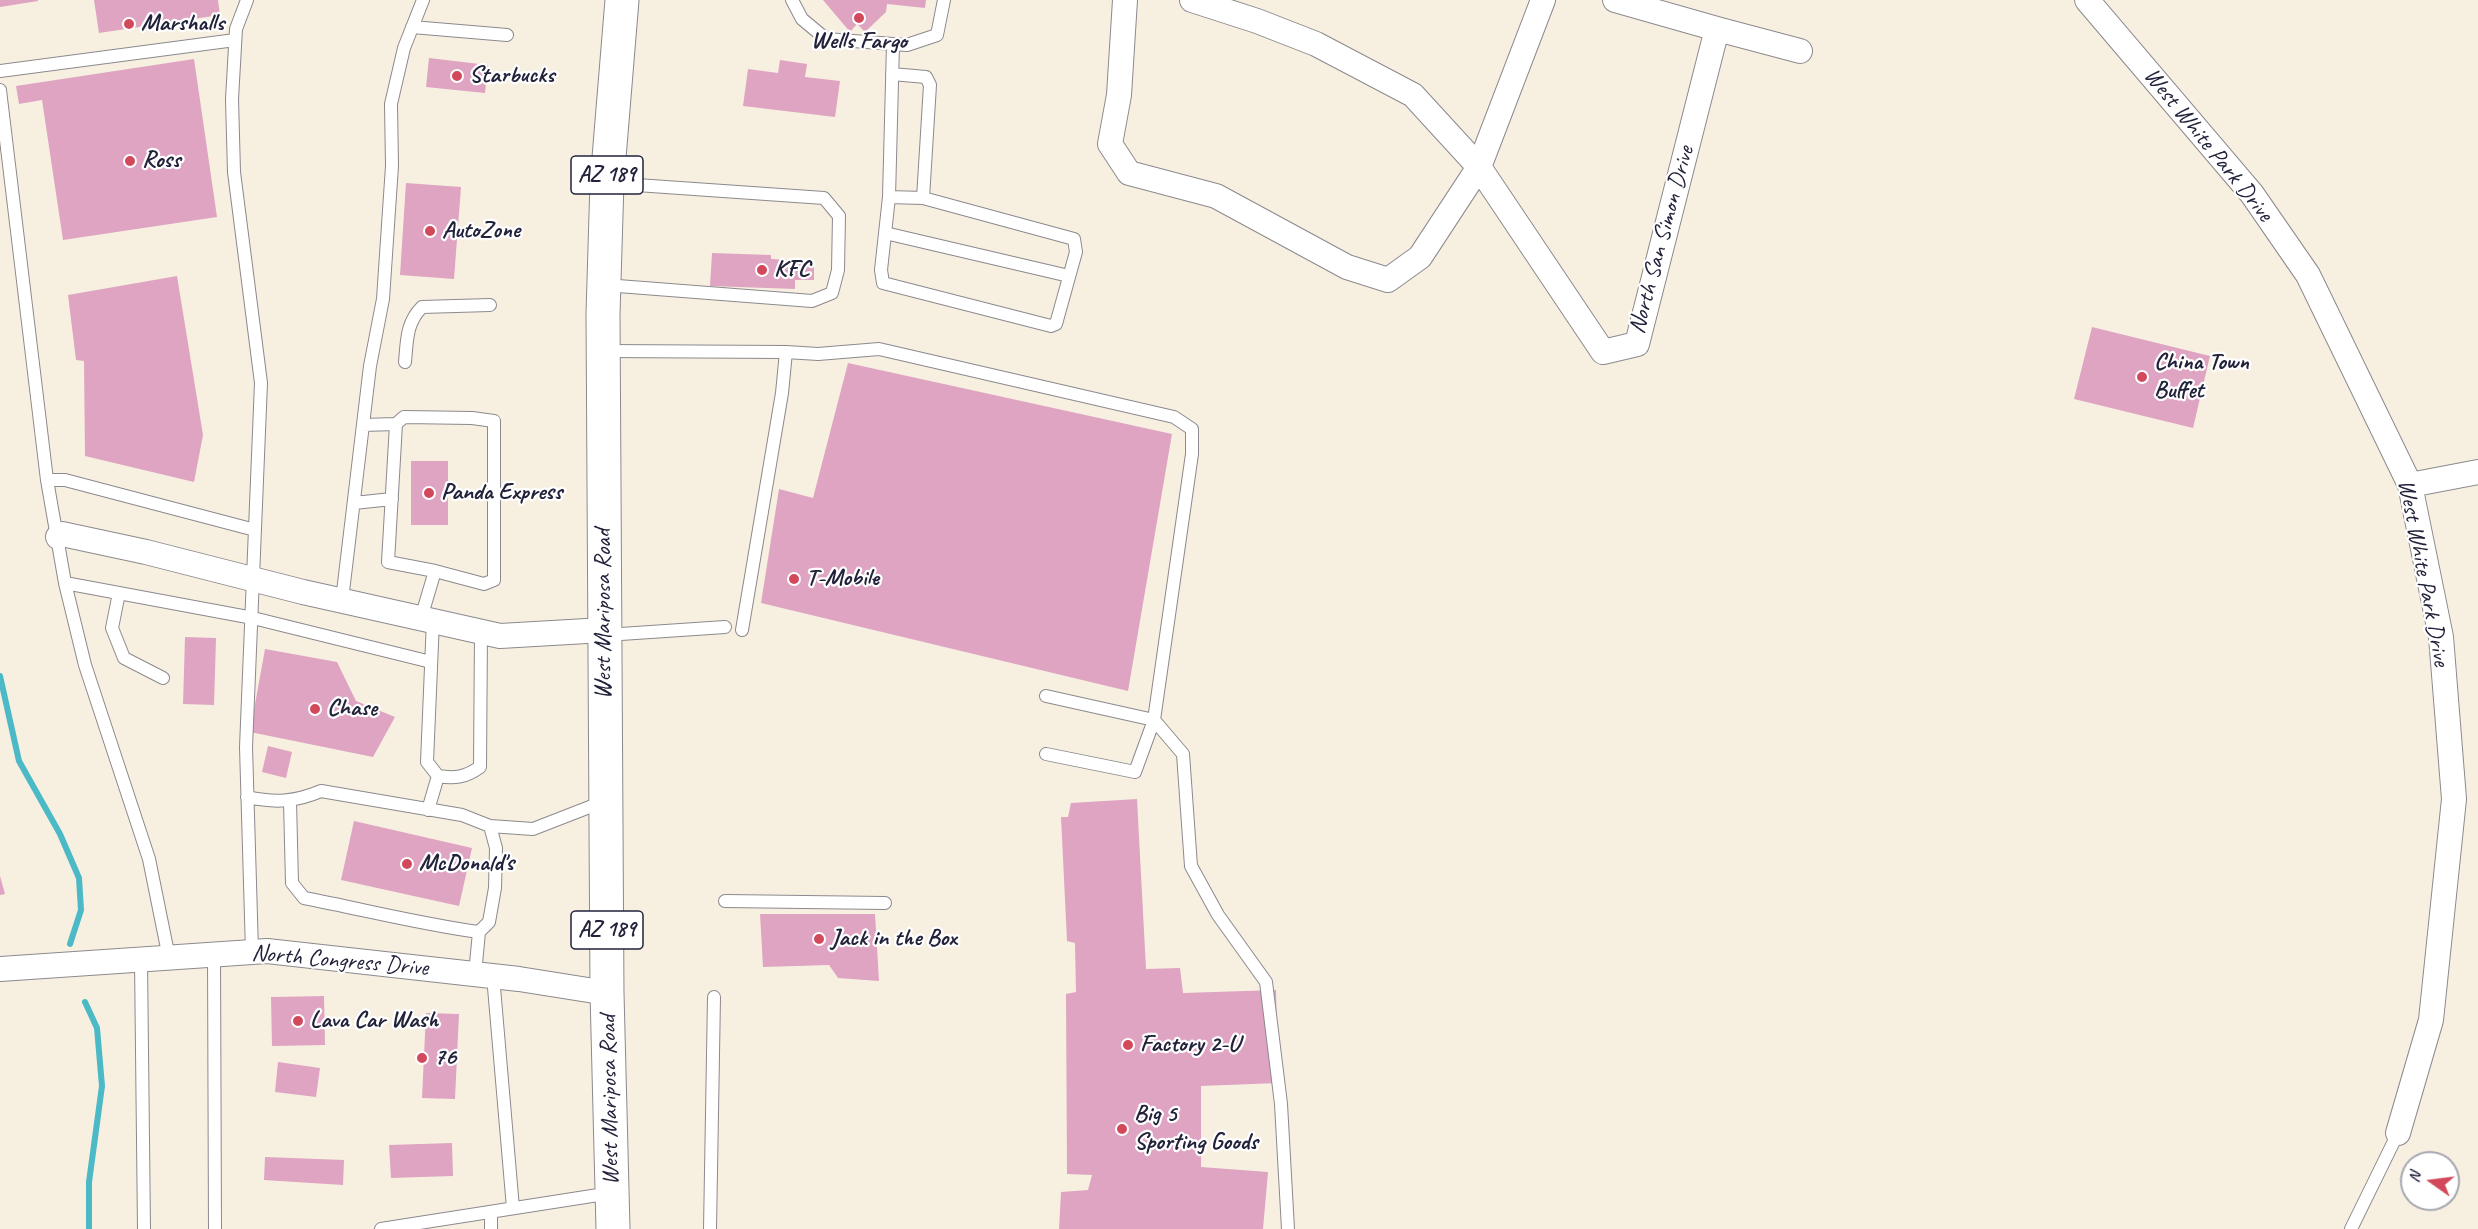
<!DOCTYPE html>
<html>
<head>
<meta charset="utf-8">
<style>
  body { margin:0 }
  #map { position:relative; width:2478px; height:1229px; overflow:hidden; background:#f7f0e1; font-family:Caveat,sans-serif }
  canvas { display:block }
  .north { position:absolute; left:2400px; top:1151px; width:60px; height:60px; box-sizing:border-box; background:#fff; border:2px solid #a7a7b1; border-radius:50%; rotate:284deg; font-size:16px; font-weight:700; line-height:24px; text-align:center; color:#22223b }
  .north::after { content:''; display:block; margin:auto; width:21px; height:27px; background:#d1495b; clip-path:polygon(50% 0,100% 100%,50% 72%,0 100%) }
</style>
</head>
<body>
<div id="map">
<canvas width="2478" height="1229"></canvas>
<div class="north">N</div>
</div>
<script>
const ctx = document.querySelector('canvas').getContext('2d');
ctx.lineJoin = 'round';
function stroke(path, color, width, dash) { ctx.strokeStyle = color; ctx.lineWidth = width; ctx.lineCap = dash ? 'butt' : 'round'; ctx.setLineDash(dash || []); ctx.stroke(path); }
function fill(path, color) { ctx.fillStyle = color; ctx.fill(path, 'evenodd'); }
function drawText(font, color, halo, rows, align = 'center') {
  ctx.font = font + ' Caveat,sans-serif'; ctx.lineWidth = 4.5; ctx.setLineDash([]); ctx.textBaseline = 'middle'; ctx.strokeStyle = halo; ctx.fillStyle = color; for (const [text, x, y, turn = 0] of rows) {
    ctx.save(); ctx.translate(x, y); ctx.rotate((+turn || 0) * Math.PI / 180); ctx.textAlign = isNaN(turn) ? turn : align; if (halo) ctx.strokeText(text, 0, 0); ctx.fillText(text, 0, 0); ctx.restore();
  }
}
const stream = new Path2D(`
  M0,676L19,761L60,834L79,878L81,910L70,944
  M85,1002L97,1028L102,1086L89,1182V1229`);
const building = new Path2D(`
  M0,0H38V1L0,7Z
  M94,0H218L220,15L99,33Z
  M823,0H926L925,8L887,4L886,12L865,32L857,24L850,32Z
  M429,58L488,65L485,93L426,87Z
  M194,59L217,217L63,240L42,100L19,104L16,86Z
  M780,60L807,64L805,77L840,81L835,117L743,106L748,69L778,73Z
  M406,183L461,187L454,279L400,275Z
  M712,253L771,255V259L814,261V280H795V289L710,286Z
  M177,276L203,435L194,482L85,456L84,361L76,360L68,295Z
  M2092,327L2210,356L2193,428L2074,399Z
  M848,363L1172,434L1128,691L761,603L779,489L813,498Z
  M411,461H448V525H411Z
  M185,637L216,638L214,705L183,704Z
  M265,649L337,662L356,701L395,717L373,757L250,732Z
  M268,746L292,752L286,778L262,772Z
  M1137,799L1146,969L1180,968L1183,993L1276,990L1278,1083L1201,1086V1167L1268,1172L1263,1229H1059L1061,1192L1088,1190L1092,1175L1067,1174L1066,994L1076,992L1075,943L1067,941L1061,817H1068L1071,803Z
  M354,821L472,848L459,906L341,880Z
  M0,876L5,894L0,895Z
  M760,914H875L879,981L838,978L829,965L763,967Z
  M324,996L325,1045L272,1046L271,997Z
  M426,1013L459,1014L455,1099L422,1098Z
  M278,1062L320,1068L316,1097L275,1092Z
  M452,1143L453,1176L391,1178L389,1145Z
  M265,1157L344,1160L343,1185L264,1180Z`);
const lane = new Path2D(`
  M247,0L236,29L232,99L234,172L261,383L246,747L252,951
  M792,0L802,19L826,39L907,45L937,35L944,0
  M412,27L507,35
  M0,71L235,40
  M892,74L926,77L930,85L923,198
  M0,90L47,480L65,583L85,665L149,859L169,958
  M889,197L923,198L1074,239L1076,252L1056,324L1051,326L883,283L881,270L889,197L893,44
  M885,233L1069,276
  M605,285L812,301L832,293L838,270L839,216L824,198L608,183
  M605,351L786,352L782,393L742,630
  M786,352L818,354L879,349L1174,417L1192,429V454L1154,720L1046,696
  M405,362C407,341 406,323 422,307L490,305
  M363,425L396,424
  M47,480H65L255,530
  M354,503L392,499
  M65,583L253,618L431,662
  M119,593L112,628L124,658L163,678
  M342,600L370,366L383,299L392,166L391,104L404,48L423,0
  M421,618L435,571L388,562L396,424L404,417L472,418L494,421V580L484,584L435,571
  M433,620L427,762L438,776C455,779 466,777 480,767L481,632
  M606,635L725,627
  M1046,754L1135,772L1154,720L1183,754L1191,866L1218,915L1266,982L1281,1104L1288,1229
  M247,797C275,803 295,802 321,791L462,815L490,826L496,848L495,888L489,922L479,932L475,974
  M290,801L292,883L304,898C362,909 420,924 479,932
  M428,810L438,776
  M490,826L533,829L605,801
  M725,901L885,903
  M214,955L215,1229
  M141,960L144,1229
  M493,976L513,1208
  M491,1212V1229
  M381,1229L611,1193
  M710,1229L714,997
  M2351,1229L2398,1133`);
const street = new Path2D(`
  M1125,0L1119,95L1110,144L1129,173L1216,196L1347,267L1388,280L1420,257L1479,167L1603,352L1637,344L1717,29L1615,0
  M1192,0L1257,21L1316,44L1413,95L1479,167L1543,0
  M2087,0L2252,194L2308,275L2410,485L2441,637L2454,799L2431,1020L2398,1133
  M1717,29L1800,51
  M2410,485L2478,472
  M58,537L62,534L146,552L303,592L500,636L604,630
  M0,969L267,951L519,979L607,993`);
const primary = new Path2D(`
  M613,1229L607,993L603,314L607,182L622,0`);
const markers = [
  [859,18,6,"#d1495b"],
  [129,24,6,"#d1495b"],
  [457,76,6,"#d1495b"],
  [130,161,6,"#d1495b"],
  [430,231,6,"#d1495b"],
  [762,270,6,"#d1495b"],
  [2142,377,6,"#d1495b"],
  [429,493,6,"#d1495b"],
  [794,579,6,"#d1495b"],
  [315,709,6,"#d1495b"],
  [407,864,6,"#d1495b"],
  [819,939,6,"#d1495b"],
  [298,1021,6,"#d1495b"],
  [1128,1045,6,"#d1495b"],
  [422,1058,6,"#d1495b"],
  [1122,1129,6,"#d1495b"]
];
const shields = [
  [607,175,72],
  [607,930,72]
];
const shieldNames = [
  ["AZ 189",607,175],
  ["AZ 189",607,930]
];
const poiNames = [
  ["Marshalls",141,24],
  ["Wells Fargo",859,42,"center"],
  ["Starbucks",469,76],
  ["Ross",142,161],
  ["AutoZone",442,231],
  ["KFC",774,270],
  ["China Town",2154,363],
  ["Buffet",2154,391],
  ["Panda Express",441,493],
  ["T-Mobile",806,579],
  ["Chase",327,709],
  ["McDonald's",419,864],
  ["Jack in the Box",831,939],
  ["Lava Car Wash",310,1021],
  ["Factory 2-U",1140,1045],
  ["76",434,1058],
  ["Big 5",1134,1115],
  ["Sporting Goods",1134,1143]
];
const streetNames = [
  ["West White Park Drive",2208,145,51],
  ["North San Simon Drive",1662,240,-75],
  ["West White Park Drive",2423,573,79],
  ["West Mariposa Road",604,614,-90],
  ["North Congress Drive",340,961,5],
  ["West Mariposa Road",610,1100,-91]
];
stroke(stream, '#4cb9c6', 6);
fill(building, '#dea4c2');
stroke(lane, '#8c898e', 14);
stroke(street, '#8c898e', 26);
stroke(primary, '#8c898e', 35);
stroke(lane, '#fff', 12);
stroke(street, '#fff', 24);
stroke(primary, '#fff', 33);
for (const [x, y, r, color] of markers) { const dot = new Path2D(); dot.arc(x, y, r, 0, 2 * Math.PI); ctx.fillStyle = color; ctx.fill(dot); stroke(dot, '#fff', 2); }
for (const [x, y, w] of shields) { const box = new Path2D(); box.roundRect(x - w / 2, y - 19, w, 38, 4.5); ctx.fillStyle = '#fff'; ctx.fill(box); stroke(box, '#22223b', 1.5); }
drawText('bold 22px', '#22223b', null, shieldNames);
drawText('bold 24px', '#22223b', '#fff', poiNames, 'left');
drawText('24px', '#22223b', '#fff', streetNames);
</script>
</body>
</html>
